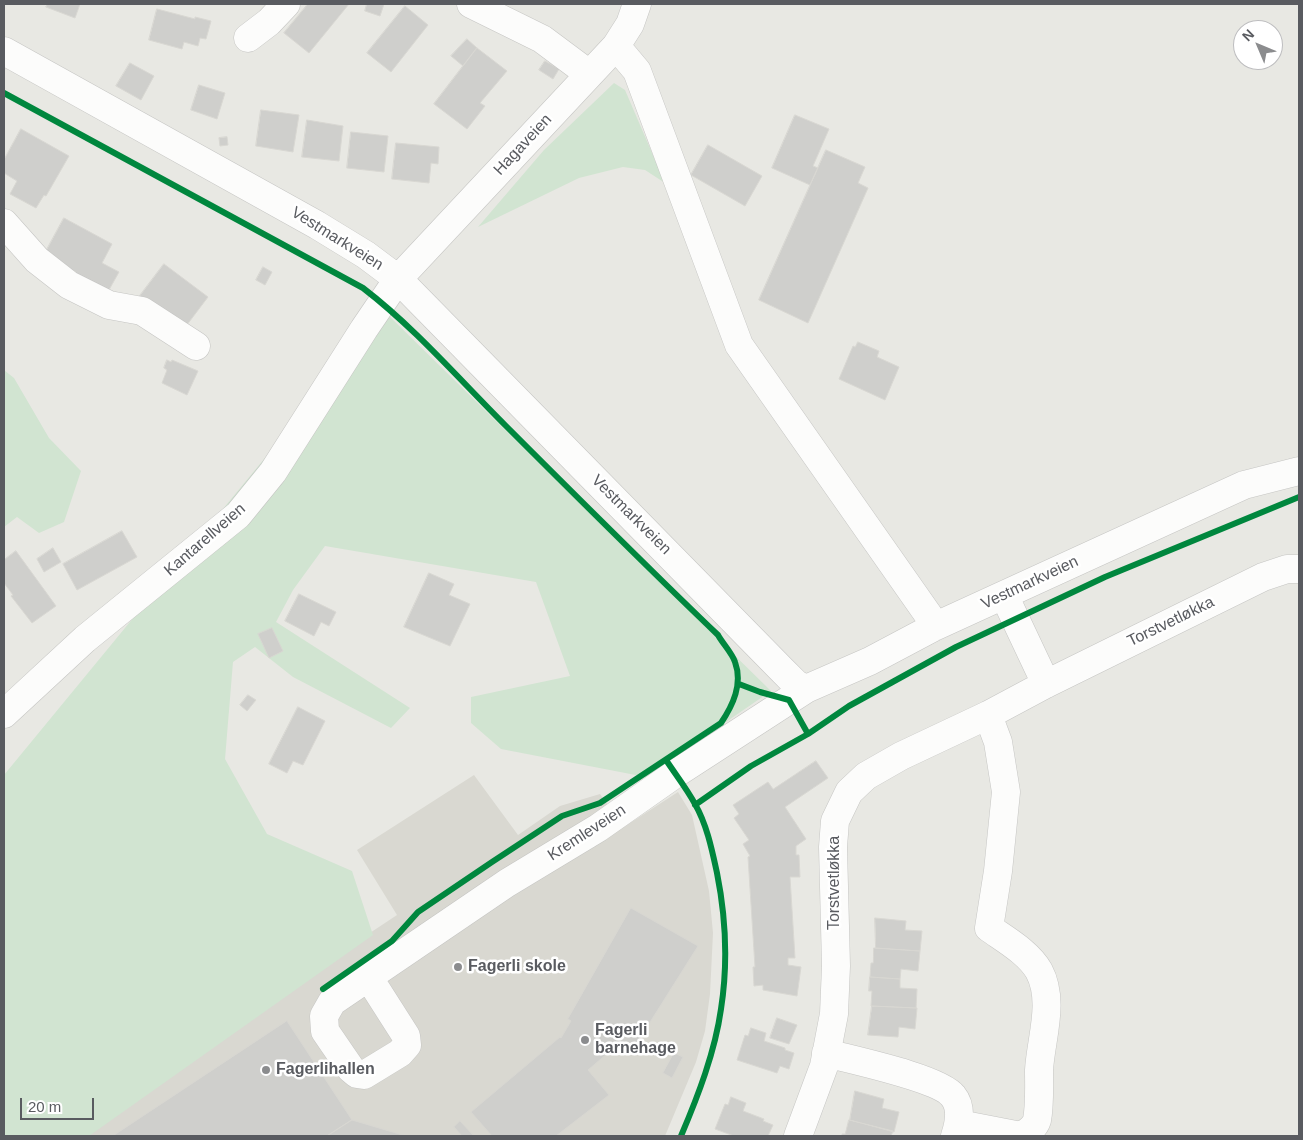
<!DOCTYPE html>
<html>
<head>
<meta charset="utf-8">
<style>
  body { margin:0 }
  #map { position:relative; width:1303px; height:1140px; overflow:hidden; background:#e8e8e3; font-family:Arial,sans-serif }
  canvas { display:block }
  .frame { position:absolute; inset:0; border:5px solid #595b60; pointer-events:none }
  .north { position:absolute; left:1233px; top:20px; width:50px; height:50px; box-sizing:border-box; background:#fff; border:1px solid #bdbdbf; border-radius:50%; rotate:315deg; font-size:14px; font-weight:700; line-height:20px; text-align:center; color:#595b60 }
  .north::after { content:''; display:block; margin:auto; width:18px; height:22px; background:#8b8c8e; clip-path:polygon(50% 0,100% 100%,50% 72%,0 100%) }
  .scale { position:absolute; left:20px; top:1098px; width:74px; height:22px; box-sizing:border-box; border:2px solid #595b60; border-top:0; padding-left:6px; font-size:15px; line-height:18px; white-space:nowrap; color:#595b60; -webkit-text-stroke:4px #fff; paint-order:stroke }
</style>
</head>
<body>
<div id="map">
<canvas width="1303" height="1140"></canvas>
<div class="frame"></div>
<div class="north">N</div>
<div class="scale">20 m</div>
</div>
<script>
const ctx = document.querySelector('canvas').getContext('2d');
ctx.lineJoin = 'round';
function fill(path, color) { ctx.fillStyle = color; ctx.fill(path, 'evenodd'); }
function stroke(path, color, width, dash) { ctx.strokeStyle = color; ctx.lineWidth = width; ctx.lineCap = dash ? 'butt' : 'round'; ctx.setLineDash(dash || []); ctx.stroke(path); }
function drawText(font, color, halo, rows, align = 'center') {
  ctx.font = font + ' Arial,sans-serif'; ctx.lineWidth = 5; ctx.setLineDash([]); ctx.textBaseline = 'middle'; ctx.strokeStyle = halo; ctx.fillStyle = color; for (const [text, x, y, turn = 0] of rows) {
    ctx.save(); ctx.translate(x, y); ctx.rotate((+turn || 0) * Math.PI / 180); ctx.textAlign = isNaN(turn) ? turn : align; if (halo) ctx.strokeText(text, 0, 0); ctx.fillText(text, 0, 0); ctx.restore();
  }
}
const education = new Path2D(`
  M474,775L518,835L560,806L600,794L624,827L678,792L692,815L709,891L713,933L710,994L705,1031L696,1062L665,1136H76L106,1108L397,915L357,850Z`);
const green = new Path2D(`
  M614,83L625,90L665,183L645,170L623,167L579,178L478,227L544,150Z
  M385,312L771,691L646,777L501,749L471,723V697L570,676L536,582L325,546L293,590L276,622L410,708L391,728L293,677L255,647L233,662L225,759L267,834L352,871L373,935L89,1136H4V775Z
  M4,370L14,378L49,438L81,471L64,522L39,533L17,517L4,527Z`);
const building = new Path2D(`
  M48,4H80L75,18L46,7Z
  M308,4H349L309,53L284,33Z
  M367,4H384L380,16L365,11Z
  M405,6L428,25L391,72L367,53Z
  M157,9L195,19V17L211,21L206,39L200,38L198,46L184,42L182,49L149,40Z
  M467,39L477,48L463,66L451,56Z
  M477,48L507,71L480,103L485,106L467,129L434,104Z
  M545,61L559,69L553,79L539,70Z
  M130,63L154,76L141,100L116,86Z
  M199,85L225,93L217,119L191,110Z
  M261,110L299,115L293,152L256,146Z
  M795,115L829,129L813,166L818,168L810,185L772,168Z
  M307,120L343,126L339,161L302,157Z
  M21,129L69,156L46,196L44,195L36,208L10,194L17,181L4,173V160Z
  M351,132L388,136L384,172L347,168Z
  M227,137L228,145L220,146L219,138Z
  M396,143L439,147L438,164L431,163L429,183L392,179Z
  M708,145L762,176L745,206L691,175Z
  M826,150L865,167L858,183L868,188L808,323L759,300Z
  M64,218L112,244L102,263L119,272L105,297L72,279L76,272L44,255Z
  M164,264L208,297L183,330L139,297Z
  M263,267L272,272L265,285L256,280Z
  M858,342L879,351L877,357L899,367L885,400L839,379L853,346L855,347Z
  M167,360L171,362L172,360L198,371L187,395L162,383L167,370L164,368Z
  M122,531L137,557L77,590L63,564Z
  M53,548L61,562L44,572L37,559Z
  M16,551L56,606L32,623L11,596L13,595L4,583V560Z
  M429,573L454,584L449,595L470,604L450,646L404,627Z
  M299,594L336,612L329,626L321,622L314,636L285,621Z
  M272,628L283,651L269,658L258,634Z
  M248,695L256,700L247,711L240,705Z
  M298,707L325,721L303,765L293,761L287,773L269,764Z
  M816,761L828,778L785,807L806,839L796,846V855H799L800,877H790L795,958H788V965L801,967L797,996L763,990V985L754,986L753,967H755L748,857L750,856L743,844L749,840L734,818L739,814L733,805L768,782L773,789Z
  M631,908L698,946L630,1054L616,1046L588,1070L609,1095L556,1136H492L471,1112L560,1037L561,1038L571,1021L568,1019Z
  M875,918L906,921L905,930L922,931L920,951L876,948Z
  M874,948L920,951L918,971L901,969L900,979L870,977L871,963H873Z
  M870,977L900,979V988L917,989L916,1008L871,1006L872,991H869Z
  M872,1006L917,1008L915,1029L899,1027L898,1037L868,1035Z
  M777,1018L797,1025L789,1044L770,1038Z
  M287,1021L352,1120L327,1136H113Z
  M751,1028L766,1033L764,1041L785,1048V1050L794,1053L789,1069L780,1066L777,1073L737,1060L745,1035L748,1036Z
  M674,1053L683,1057L672,1078L663,1073Z
  M855,1091L884,1099L882,1108L899,1112L894,1132L850,1120Z
  M731,1097L746,1103L743,1111L764,1119L763,1121L773,1125L768,1136H734L715,1129L725,1104L728,1105Z
  M352,1120L406,1136H327Z
  M849,1120L893,1131L891,1136H842V1134H845Z
  M460,1121L474,1136H462L454,1127Z`);
const minor = new Path2D(`
  M471,4L542,39L589,74
  M248,38L269,22L286,4
  M616,46L637,71L739,345L936,626
  M4,51L317,225L366,255L398,279L782,670L796,684L806,689L870,661L936,626L1244,485L1299,471
  M4,223L37,260L69,285L109,305L142,311L196,346
  M1004,595L1046,684
  M4,714L85,639L238,515L273,472L364,329L398,279L616,46L630,24L637,4
  M369,978L406,1036L407,1045L400,1053L364,1075L357,1074L351,1069L325,1031L324,1016L332,1002L507,883L598,828L675,774L806,689
  M826,1053C852,1060 939,1078 953,1096C962,1107 959,1124 955,1136
  M959,1124L1021,1136C1027,1133 1035,1127 1037,1120C1040,1104 1039,1086 1039,1070C1041,1038 1055,1001 1039,971C1029,953 1006,940 989,928L998,871L1006,792L998,742L988,715
  M798,1136L824,1066L834,1014L836,966L833,847L835,821L849,792L866,776L901,756L988,715L1046,684L1263,577L1287,569H1299`);
const cycleway = new Path2D(`
  M4,93L363,288C415,328 458,378 505,425C575,495 646,566 718,635C723,644 732,653 735,662C743,684 733,705 721,723L600,803L562,816L492,862L418,912L392,941L323,989
  M739,684L760,692L789,700L808,734
  M666,760C676,775 687,789 695,804C707,825 712,850 717,873C726,918 728,964 721,1009C715,1052 698,1096 681,1136
  M695,805L751,766L808,734L849,706L956,647L1105,577L1299,497`);
const markers = [
  [458,967,5,"#8b8c8e"],
  [585,1040,5,"#8b8c8e"],
  [266,1070,5,"#8b8c8e"]
];
const streetNames = [
  ["Hagaveien",523,145,-47],
  ["Vestmarkveien",337,239,32],
  ["Vestmarkveien",631,515,45],
  ["Kantarellveien",205,540,-41],
  ["Vestmarkveien",1030,583,-25],
  ["Torstvetløkka",1171,622,-26],
  ["Kremleveien",587,833,-33],
  ["Torstvetløkka",835,883,-90]
];
const poiNames = [
  ["Fagerli skole",468,967],
  ["Fagerli",595,1031],
  ["barnehage",595,1049],
  ["Fagerlihallen",276,1070]
];
fill(education, '#d9d8d1');
fill(green, '#d1e4d1');
fill(building, '#cfcfcc');
stroke(building, '#d8d7d2', 1);
stroke(minor, '#c5c5c3', 29);
stroke(minor, '#fcfcfb', 28);
stroke(cycleway, '#00873e', 6);
for (const [x, y, r, color] of markers) { const dot = new Path2D(); dot.arc(x, y, r, 0, 2 * Math.PI); ctx.fillStyle = color; ctx.fill(dot); stroke(dot, '#fff', 2); }
drawText('16px', '#595b60', '#fff', streetNames);
drawText('bold 16px', '#595b60', '#fff', poiNames, 'left');
</script>
</body>
</html>
